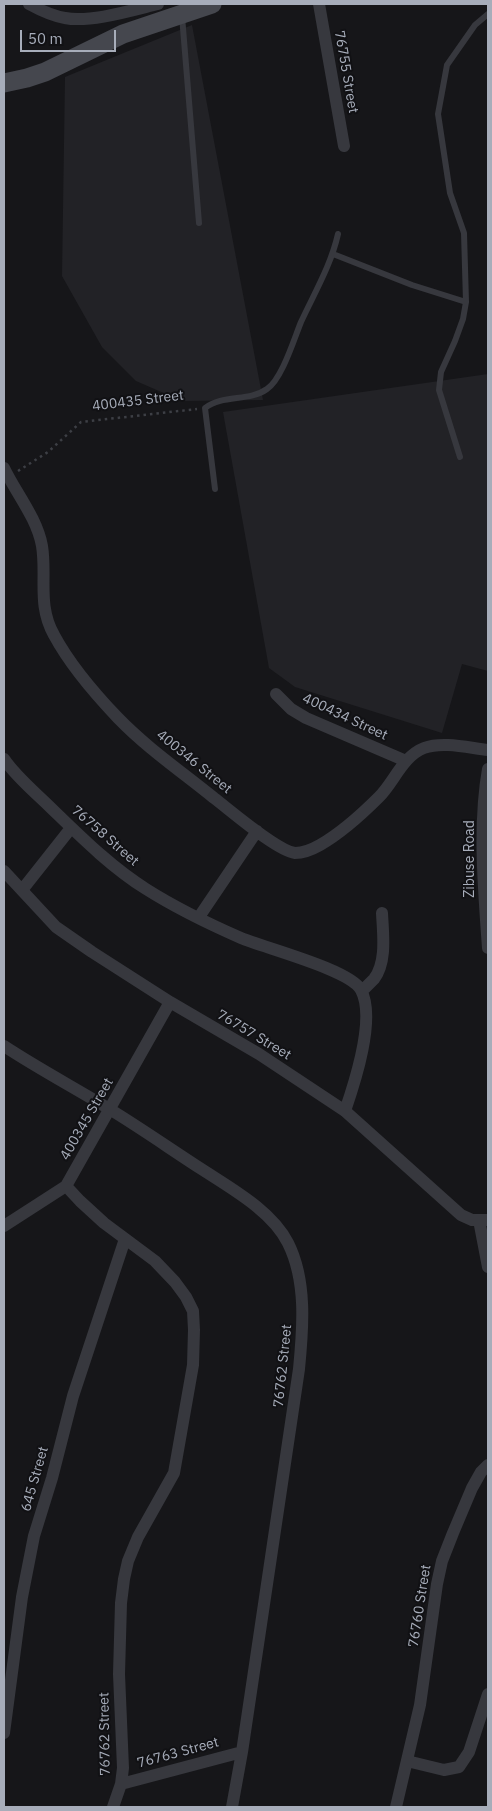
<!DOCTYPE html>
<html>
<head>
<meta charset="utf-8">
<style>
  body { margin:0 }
  #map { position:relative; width:492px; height:1811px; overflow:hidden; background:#161619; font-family:"IBM Plex Sans",sans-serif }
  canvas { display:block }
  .frame { position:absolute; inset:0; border:5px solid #a7adba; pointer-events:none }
  .scale { position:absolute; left:20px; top:30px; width:96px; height:22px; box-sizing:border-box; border:2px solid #a7adba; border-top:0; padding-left:6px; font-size:15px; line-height:18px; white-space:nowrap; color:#a7adba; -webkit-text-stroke:4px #111114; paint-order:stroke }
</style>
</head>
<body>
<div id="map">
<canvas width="492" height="1811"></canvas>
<div class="frame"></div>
<div class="scale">50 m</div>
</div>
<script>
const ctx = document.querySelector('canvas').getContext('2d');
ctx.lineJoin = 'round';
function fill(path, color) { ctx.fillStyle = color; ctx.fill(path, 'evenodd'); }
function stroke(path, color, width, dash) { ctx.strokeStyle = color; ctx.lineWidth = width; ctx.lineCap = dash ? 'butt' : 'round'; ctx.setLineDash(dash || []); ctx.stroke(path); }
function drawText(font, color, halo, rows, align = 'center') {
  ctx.font = font + ' "IBM Plex Sans",sans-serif'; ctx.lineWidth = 4; ctx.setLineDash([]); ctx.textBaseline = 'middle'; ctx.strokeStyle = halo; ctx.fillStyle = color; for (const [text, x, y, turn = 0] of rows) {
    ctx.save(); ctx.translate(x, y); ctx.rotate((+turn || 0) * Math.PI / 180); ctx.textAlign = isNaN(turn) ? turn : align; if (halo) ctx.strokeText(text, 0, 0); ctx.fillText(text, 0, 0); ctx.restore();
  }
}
const built = new Path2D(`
  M192,25L263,400L182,401L136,381L102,347L62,276L65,77Z
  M488,374V671L462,664L442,733L295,687L269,668L223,412Z`);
const path = new Path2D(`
  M18,471L48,452L81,422L197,409`);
const lane = new Path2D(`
  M182,16L199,223
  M333,254L412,285L466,302
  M460,457L439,390L441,372L455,341L463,319L466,302L464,233L450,193L438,114L447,65L475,25L488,14
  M215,489L205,408C223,394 249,402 267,389C282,379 294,339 301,322C315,292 331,265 338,234`);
const street = new Path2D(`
  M29,4C40,10 52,16 65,18C90,23 133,10 158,4
  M319,4L344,146
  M4,468C16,493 37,518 42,546C47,577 37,605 54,635C69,663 96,695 118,718C147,748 182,772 214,798C230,810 277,851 295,853C303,853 313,849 320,845C341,833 362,814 379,797C394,782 403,756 424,748C443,741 469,748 488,750
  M276,694L291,709L306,718L406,761
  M4,759C17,778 35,792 51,808C81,837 111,867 146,889C176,908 209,924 241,938C265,948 351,970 361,990C376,1018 355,1082 345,1111
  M488,769C478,825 484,892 488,948
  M4,871L56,927L92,952L170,1002L259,1054L345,1111L461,1215L472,1220H488
  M22,890L71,828
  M199,917L257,831
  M362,991C366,987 370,983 374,979C387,962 383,934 382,913
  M4,1046C39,1069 75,1088 111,1110C142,1129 172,1150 203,1170C232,1189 272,1211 288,1243C307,1281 303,1328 299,1369L242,1752L232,1807
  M66,1186L80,1201L104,1223L155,1261L175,1282L186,1297L193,1311L194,1330L193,1365L174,1473L138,1537L128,1561L124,1579L121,1603L119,1674L123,1768L121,1784L113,1807
  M479,1220L488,1267
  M4,1226L66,1186L170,1002
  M4,1733L22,1597L34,1536L52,1478L73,1396L125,1239
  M407,1761L444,1770L459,1767L469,1752L488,1694
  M121,1784L242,1752
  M396,1807L420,1705L437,1584L442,1561L453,1533L472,1488L481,1472L488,1465`);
const secondary = new Path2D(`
  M4,83L27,78L45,72L123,34L212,4`);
const streetNames = [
  ["76755 Street",346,72,80],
  ["400435 Street",138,401,-7],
  ["400434 Street",345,717,25],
  ["400346 Street",194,762,39],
  ["76758 Street",105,836,41],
  ["Zibuse Road",470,859,-90],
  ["76757 Street",254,1035,31],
  ["400345 Street",87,1119,-60],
  ["76762 Street",283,1366,-84],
  ["645 Street",35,1479,-74],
  ["76760 Street",420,1606,-81],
  ["76762 Street",105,1734,-91],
  ["76763 Street",178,1753,-15]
];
fill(built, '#222226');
stroke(path, '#3d3f45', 2.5, [2.5, 4]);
stroke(lane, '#37383e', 6);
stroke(street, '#37383e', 12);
stroke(secondary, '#45474e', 19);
drawText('14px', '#a7adba', '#111114', streetNames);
</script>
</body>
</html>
